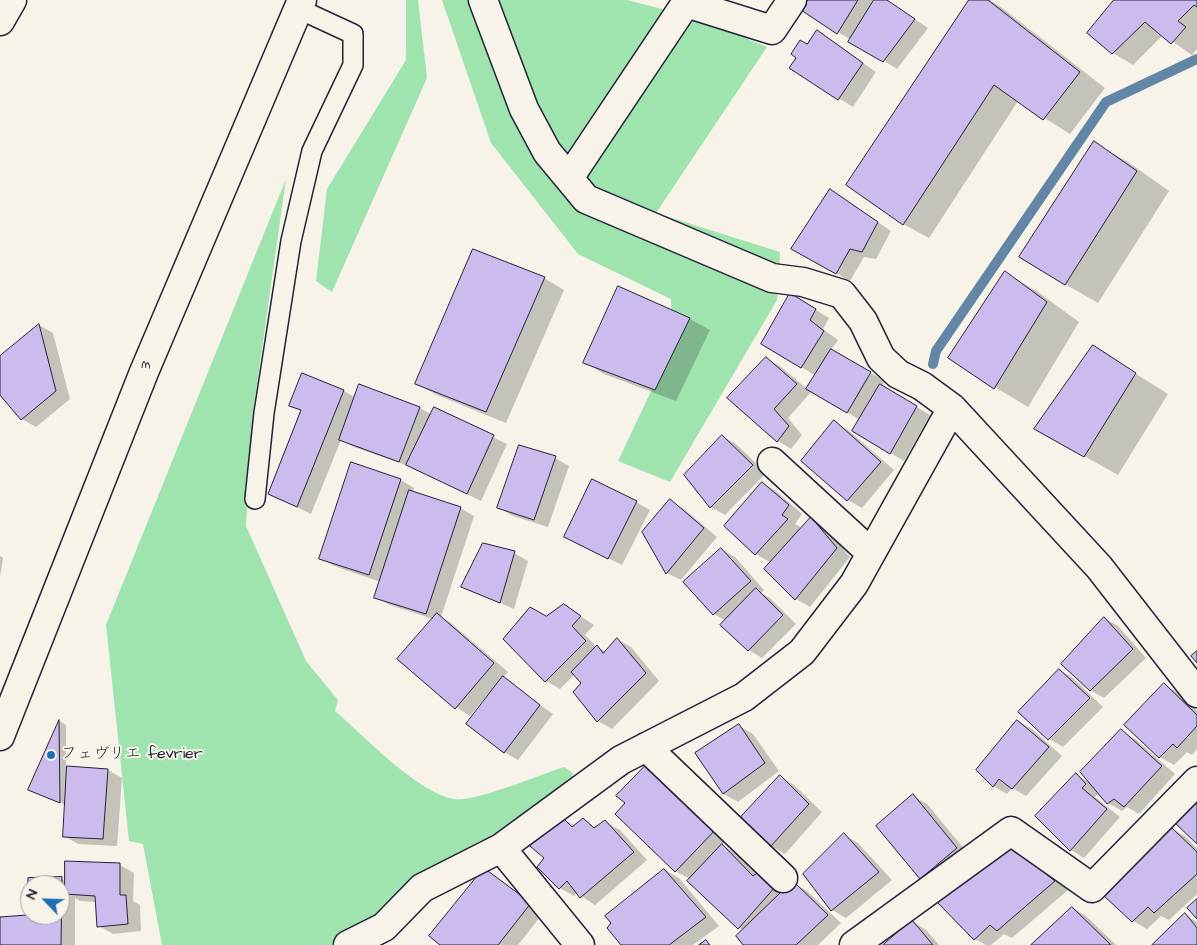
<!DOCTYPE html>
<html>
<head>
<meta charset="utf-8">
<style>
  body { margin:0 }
  #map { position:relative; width:1197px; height:945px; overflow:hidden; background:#f7f3e8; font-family:"Architects Daughter",sans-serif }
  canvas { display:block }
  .north { position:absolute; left:20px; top:875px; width:50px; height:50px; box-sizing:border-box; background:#f7f3e8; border:1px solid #a29fa3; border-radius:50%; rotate:294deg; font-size:14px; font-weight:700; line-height:20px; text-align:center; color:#22223b }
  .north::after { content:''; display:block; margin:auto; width:18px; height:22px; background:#1f6fb2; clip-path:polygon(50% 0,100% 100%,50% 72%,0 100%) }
</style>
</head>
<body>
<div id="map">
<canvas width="1197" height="945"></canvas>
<div class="north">N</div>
</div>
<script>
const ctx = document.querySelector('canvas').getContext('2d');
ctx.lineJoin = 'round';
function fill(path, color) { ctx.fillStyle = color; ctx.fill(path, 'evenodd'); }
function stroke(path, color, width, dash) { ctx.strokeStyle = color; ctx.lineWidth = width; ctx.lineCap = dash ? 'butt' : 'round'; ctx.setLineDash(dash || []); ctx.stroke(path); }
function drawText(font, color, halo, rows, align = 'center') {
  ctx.font = font + ' "Architects Daughter","Klee One",sans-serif'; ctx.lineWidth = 4; ctx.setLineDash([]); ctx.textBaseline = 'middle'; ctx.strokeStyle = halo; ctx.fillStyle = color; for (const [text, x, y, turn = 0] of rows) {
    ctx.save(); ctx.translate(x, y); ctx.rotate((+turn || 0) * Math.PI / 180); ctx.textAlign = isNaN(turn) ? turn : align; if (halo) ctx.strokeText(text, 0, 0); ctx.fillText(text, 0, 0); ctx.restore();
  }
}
const green = new Path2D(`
  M406,0H418L427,78L332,292L316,281L327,189L406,60Z
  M442,0H627L697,18L767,47L656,213L780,252L777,300L670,482L618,461L672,347L671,299L578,254L491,143Z
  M286,179L253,412L246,526L306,661L338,700L335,711C364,736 418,793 454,799C473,803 542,774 564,767L573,773L572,782L468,851L379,921L331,945H162L143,844L129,841L106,625Z`);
const shadow = new Path2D(`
  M809,0H886L928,28L897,69L803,10Z
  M971,0H990L1001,7L1105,88L1070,134L1018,101L929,238L903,224Z
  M1115,0H1197V49L1192,55L1163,35L1133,65L1113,53Z
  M817,31L876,72L853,107L791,68Z
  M1094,143L1128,162L1169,191L1098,303L1065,284Z
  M844,199L891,231L876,259L864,257L850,281L793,248Z
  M1005,273L1038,292L1079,322L1028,407L995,387Z
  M544,278L564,290L506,423L437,395L417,384Z
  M619,287L690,319L710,330L676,401L604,374L584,362Z
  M791,295L829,318L823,329L838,340L831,350L885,381L882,386L930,415L904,461L854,431L860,420L812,391L788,418L802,435L791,449L778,441L729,398L766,358L780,366L807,389L816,376L762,343Z
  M39,325L53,333L70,399L36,427L22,419L0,393V358Z
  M1093,347L1168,394L1118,475L1036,429Z
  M360,386L420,408L432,415L435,409L507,444L481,501L414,468L354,447L341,440L311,514L269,494L302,412L291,405L344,391L356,398Z
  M834,422L848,430L894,470L862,508L848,500L803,461Z
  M722,436L736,444L766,473L725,515L711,507Z
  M555,458L569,466L548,527L513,516L499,508Z
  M401,480L414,488L413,493L460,508L474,516L441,617L451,623L508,672L502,678L553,714L518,760L504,752L490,695L488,694L470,716L456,707L433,619L390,605L376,597L381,582L334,566L320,558Z
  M762,483L776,491L802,514L795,524L802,528L811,519L825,527L850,557L810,607L796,599L771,563L756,554L725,526Z
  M671,501L684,509L717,537L681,580L667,573Z
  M636,502L650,510L622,565L579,544Z
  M721,549L735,557L764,590L761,593L770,598L796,624L762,658L749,650L722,625L726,621L714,614L685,582Z
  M514,553L528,561L514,609L462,586Z
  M0,556L3,558L0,577Z
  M564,605L594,625L585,635L597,647L606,652L617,639L631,647L659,681L612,729L598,721L575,692L583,683L575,674L560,689L546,681L504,639L547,618Z
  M1104,618L1118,626L1146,658L1104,698L1090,690Z
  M1060,670L1073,678L1103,707L1063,747L1049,739Z
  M1165,685L1178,693L1197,711V749L1192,755L1187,752L1174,765L1160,757Z
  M60,721L66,725V767L108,770L122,778L117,846L78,844L64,836L66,805L30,789Z
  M1018,721L1032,729L1062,756L1026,796L1012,788L1007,794L993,786Z
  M739,726L753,734L779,771L738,802L724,794L697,753Z
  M1121,731L1135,739L1175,774L1139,814L1127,807L1122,811L1108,803L1099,793L1095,797L1120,817L1084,858L1071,850L1076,775L1090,783Z
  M781,777L794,785L822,812L785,854L771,846L741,818Z
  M913,796L927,804L970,856L934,886L920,878Z
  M617,814L733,833L722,845L736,854L757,875L793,883L807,891L841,923L818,945H745L743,931L690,879L675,871Z
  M563,819L575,826L583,820L596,828L605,822L620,830L647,860L595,905L577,893L574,896L560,888L539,867L545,858Z
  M1172,829L1186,837L1197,848V894L1169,920L1161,916L1147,929L1133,921L1105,895Z
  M844,835L858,843L892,880L846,918L832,910Z
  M1025,854L1068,890L1012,938L1004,934L991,945H986L975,939Z
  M120,865L134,873L133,901L140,905L141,931L113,934L99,926L96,902L80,901L75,898V945H0V918L28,917L29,879H61L67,882ZM30,885H60V915H30Z
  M485,870L544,912L518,945H442Z
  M665,870L679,878L719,926L693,945H623Z
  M1073,908L1086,916L1116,945H1033Z
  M1185,915L1197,922V945H1154Z
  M912,921L926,930L939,945H884Z`);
const stream = new Path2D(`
  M933,364L936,351L1106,102L1197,59`);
const building = new Path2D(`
  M808,0H858L837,34L801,10Z
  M874,0H887L915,19L883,62L848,42Z
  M969,0H988L1080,72L1043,120L994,85L903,225L846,185Z
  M1114,0H1197V7L1194,5L1178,21L1186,27L1171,44L1145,22L1112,54L1087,33Z
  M817,30L863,63L838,100L789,68L796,58L791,54L800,40L807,44Z
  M1094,141L1137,171L1065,285L1019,257Z
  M830,189L878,222L862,252L850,249L836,274L791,249Z
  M473,249L545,277L486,412L415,384Z
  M1005,271L1047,302L994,389L948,358Z
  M618,286L690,318L655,390L583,363Z
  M790,293L816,309L810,320L824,331L801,368L761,344Z
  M39,324L56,391L21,420L0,395V356Z
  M1093,345L1136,373L1084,457L1034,429Z
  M831,349L871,372L847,413L806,389Z
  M766,357L797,384L774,409L789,426L777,442L727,398Z
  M302,373L344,390L297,507L268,494L301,410L289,406Z
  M359,384L420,407L399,462L339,440Z
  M880,384L917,406L890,454L852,431Z
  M434,407L494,435L467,494L406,465Z
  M834,420L881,462L847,501L801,461Z
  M722,435L753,465L710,508L684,475Z
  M519,445L556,456L534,520L497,508Z
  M351,462L401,479L369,575L319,559Z
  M592,479L637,501L608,559L564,537Z
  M762,482L789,505L782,515L788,519L755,555L724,526Z
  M409,490L461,507L426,614L374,598Z
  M670,499L704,528L666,574L642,532Z
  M811,517L837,548L795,600L764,569Z
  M483,543L515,551L500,603L461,587Z
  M721,548L751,581L713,615L683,582Z
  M756,588L783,615L748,651L720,625Z
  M564,604L581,616L572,626L586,641L545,682L503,639L530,607L546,616Z
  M437,613L494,663L455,709L397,659Z
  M1104,617L1133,649L1090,691L1061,664Z
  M617,638L646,673L597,722L573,692L581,683L571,672L597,645L603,653Z
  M1197,651V663L1191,656Z
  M1059,669L1090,698L1048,740L1018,712Z
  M503,676L540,705L504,753L466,724Z
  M1164,683L1197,715V726L1177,748L1173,744L1159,758L1124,725Z
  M59,720L60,803L28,790Z
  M1017,720L1049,747L1012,789L999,779L993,787L976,770Z
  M739,724L765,763L723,794L695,753Z
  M1121,729L1162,766L1124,807L1114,799L1107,804L1080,772Z
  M649,762L720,825L675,872L615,814L625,803L616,796Z
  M67,766L108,769L103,839L63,837Z
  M1076,773L1086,784L1082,788L1107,809L1070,851L1035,816Z
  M780,775L809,804L770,847L740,818Z
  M913,794L957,848L920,879L876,826Z
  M1197,799V844L1175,823Z
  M563,818L572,827L583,818L594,828L605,820L634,852L580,898L567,881L559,889L537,867L544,858L530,846Z
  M1172,828L1197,852V874L1154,913L1148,907L1132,922L1103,895Z
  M844,833L879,872L831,911L803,874Z
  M722,844L753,876L757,873L776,886L738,929L687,881Z
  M1010,845L1055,881L997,931L990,925L974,940L937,902Z
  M65,861L120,863V895H126L128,924L97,927L95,896L65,894Z
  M484,868L531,903L498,945H440L429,936Z
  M664,869L706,917L669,945H621L607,928L611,923L605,916Z
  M62,877L61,945H0V917L27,915L28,878ZM30,885H60V915H30Z
  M793,881L828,915L796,945H743L736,936Z
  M1197,899V919L1187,908Z
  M1072,907L1111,945H1031Z
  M1185,913L1197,928V945H1152Z
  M912,920L933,945H883Z
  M706,940L710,945H699Z`);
const service = new Path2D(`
  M255,499L264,413L291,241L312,151L353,65V34L299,9`);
const minor = new Path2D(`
  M483,0L524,109L547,152L586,199L772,278L803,282L842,294L863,321L881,358L898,374L922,386L952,408L1099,567L1197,693
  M0,21L12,0
  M569,178L686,3L772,30L792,0
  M772,462L871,553
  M646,747L783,878
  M501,848L580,945
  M348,945L384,927L422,888L501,848L621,760L744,697L802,652L854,584L952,408
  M854,945L1011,831L1092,888L1197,781`);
const tertiary = new Path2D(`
  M0,736L144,372L302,0`);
const markers = [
  [51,755,5,"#1f6fb2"]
];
const streetNames = [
  ["3",147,366,-67]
];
const poiNames = [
  ["フェヴリエ fevrier",61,755]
];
fill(green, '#9fe4af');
fill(shadow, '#0003');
stroke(stream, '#6386a6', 10);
fill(building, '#ccbced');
stroke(building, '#22223b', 1);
stroke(service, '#22223b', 22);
stroke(minor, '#22223b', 31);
stroke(tertiary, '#22223b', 31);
stroke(service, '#f7f3e8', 19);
stroke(minor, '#f7f3e8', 28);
stroke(tertiary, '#f7f3e8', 28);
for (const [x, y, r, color] of markers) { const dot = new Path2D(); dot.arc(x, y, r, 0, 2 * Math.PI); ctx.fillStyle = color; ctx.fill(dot); stroke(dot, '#f7f3e8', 2); }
drawText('16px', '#22223b', '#f7f3e8', streetNames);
drawText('16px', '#22223b', '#f7f3e8', poiNames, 'left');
</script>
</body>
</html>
